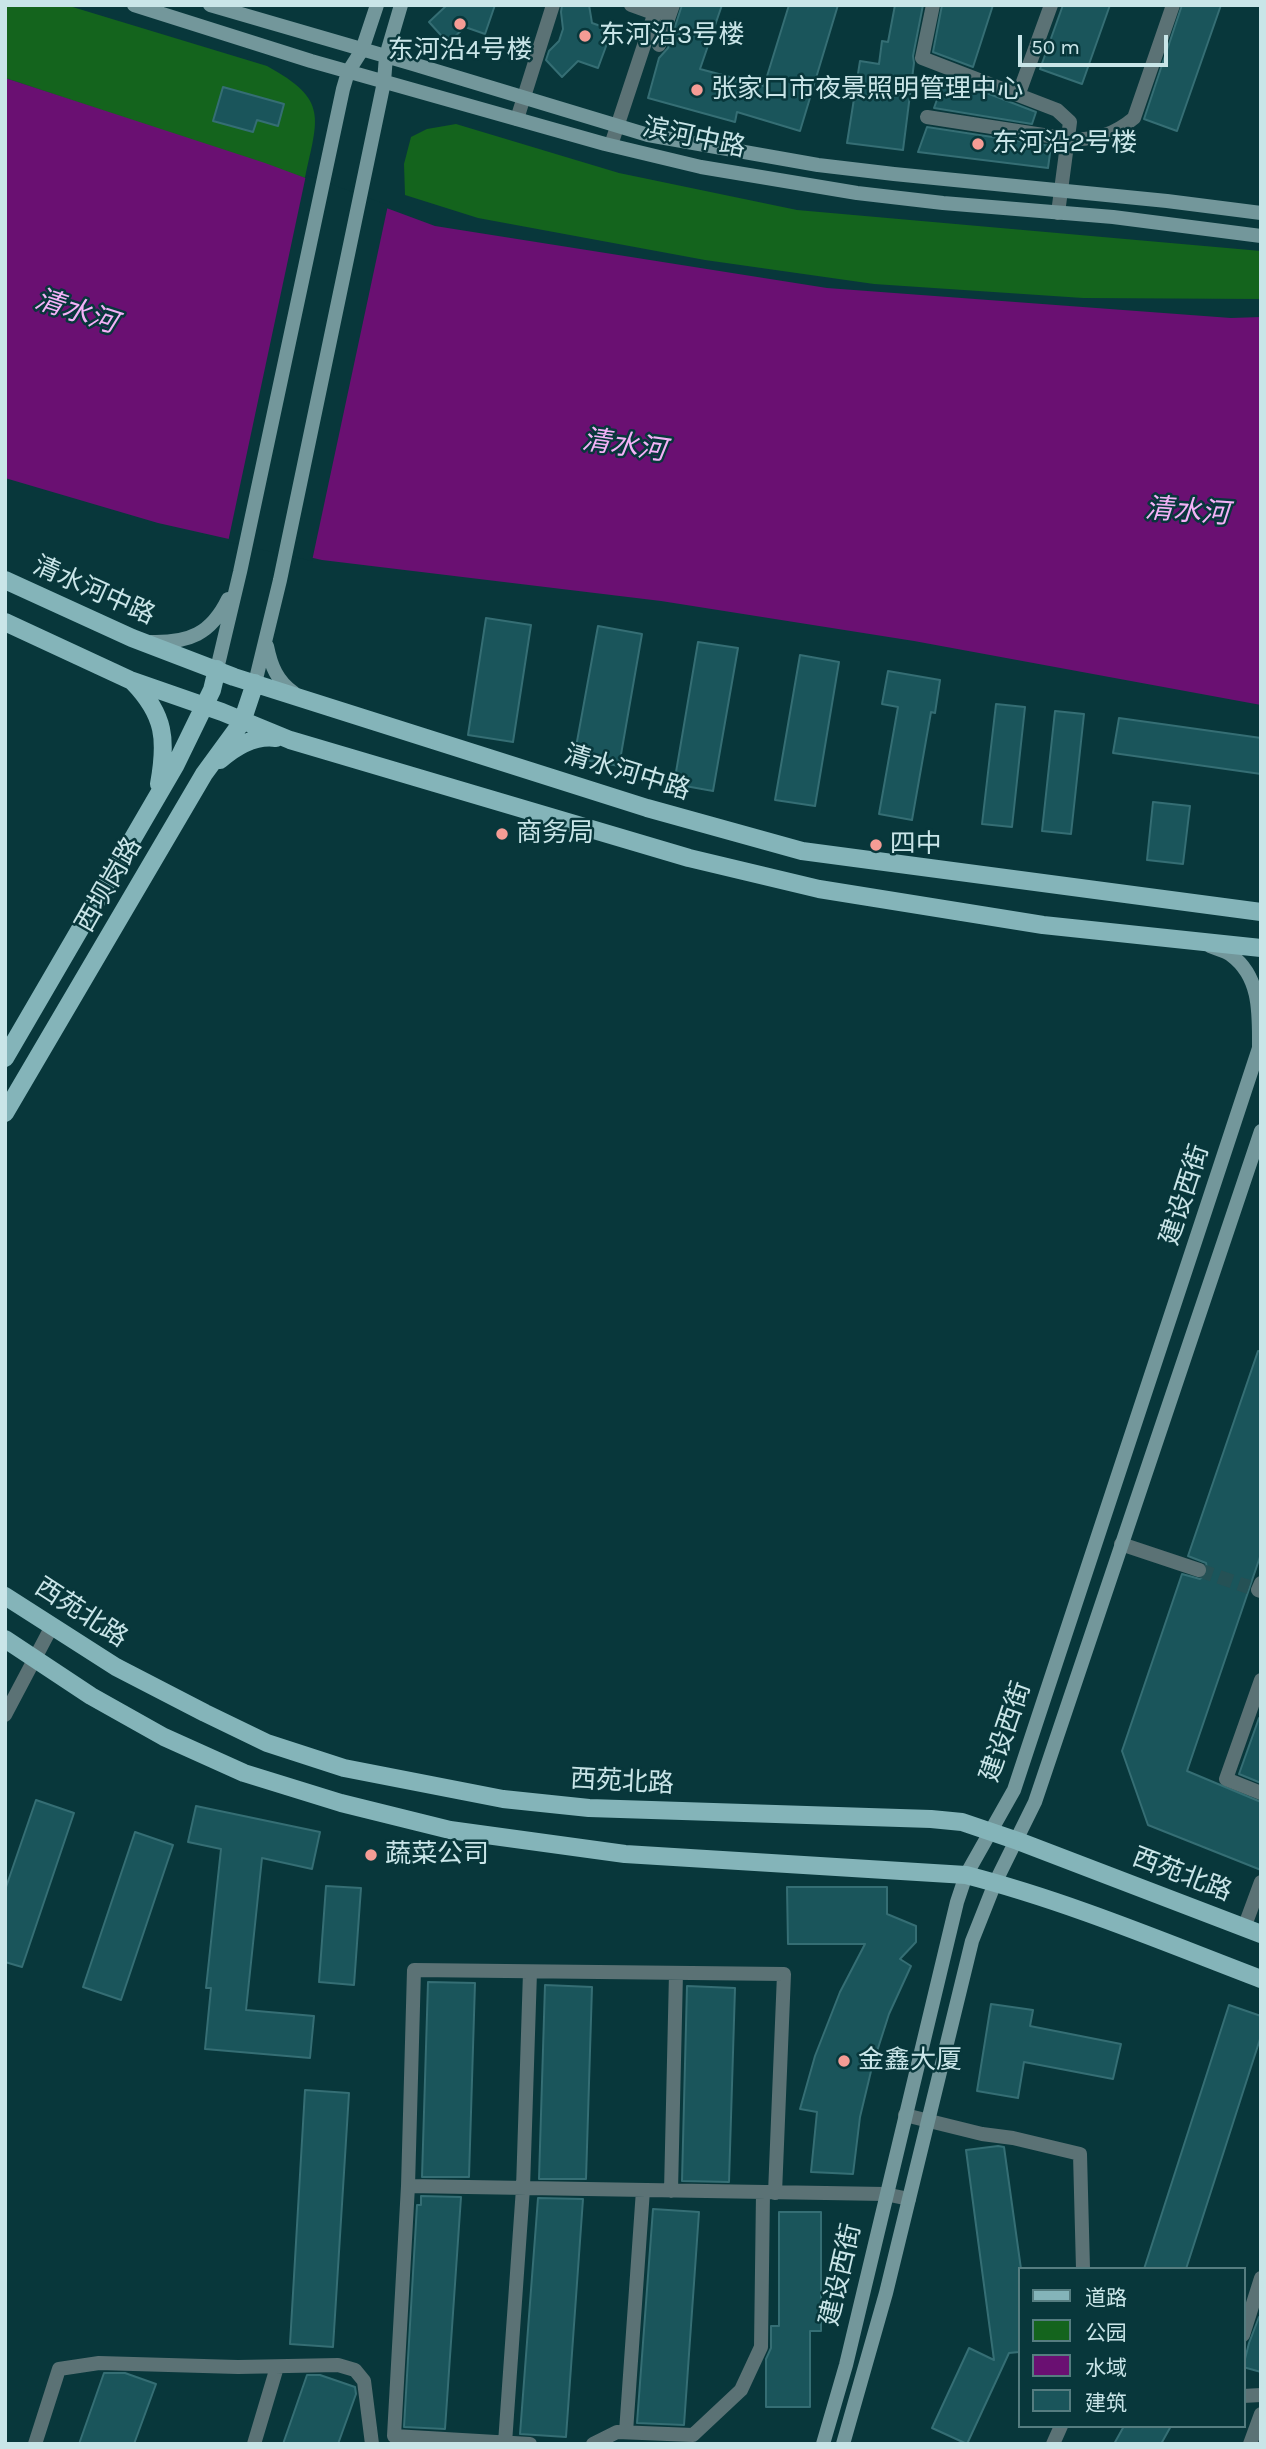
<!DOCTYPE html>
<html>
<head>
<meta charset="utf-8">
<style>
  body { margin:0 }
  #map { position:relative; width:1266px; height:2449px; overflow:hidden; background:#08373b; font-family:Karla,"Noto Sans SC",sans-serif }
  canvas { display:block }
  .frame { position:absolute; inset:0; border:7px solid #c9e5e8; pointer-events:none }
  .legend { position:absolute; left:1018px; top:2267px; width:228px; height:161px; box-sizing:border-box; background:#08373b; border:2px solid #557d80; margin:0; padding:9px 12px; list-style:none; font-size:21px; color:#c9e5e8 }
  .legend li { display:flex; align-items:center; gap:14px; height:35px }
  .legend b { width:35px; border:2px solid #557d80 }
  .scale { position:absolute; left:1018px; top:35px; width:150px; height:32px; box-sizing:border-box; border:4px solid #c9e5e8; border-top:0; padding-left:9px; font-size:21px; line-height:24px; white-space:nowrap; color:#c9e5e8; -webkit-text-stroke:5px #08373b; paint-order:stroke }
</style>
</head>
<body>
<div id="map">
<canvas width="1266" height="2449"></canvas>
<div class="frame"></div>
<ul class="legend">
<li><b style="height:9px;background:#84b4b9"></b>道路</li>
<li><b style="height:19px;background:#14641d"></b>公园</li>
<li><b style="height:19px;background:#6a1072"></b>水域</li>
<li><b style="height:19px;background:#1a555b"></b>建筑</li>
</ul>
<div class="scale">50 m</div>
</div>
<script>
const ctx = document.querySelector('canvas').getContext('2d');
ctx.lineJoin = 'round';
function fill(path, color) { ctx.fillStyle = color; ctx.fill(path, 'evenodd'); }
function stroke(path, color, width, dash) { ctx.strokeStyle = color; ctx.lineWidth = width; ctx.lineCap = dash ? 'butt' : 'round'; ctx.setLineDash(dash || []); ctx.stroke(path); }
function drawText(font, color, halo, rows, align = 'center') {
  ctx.font = font + ' Karla,"Noto Sans SC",sans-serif'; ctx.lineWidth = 5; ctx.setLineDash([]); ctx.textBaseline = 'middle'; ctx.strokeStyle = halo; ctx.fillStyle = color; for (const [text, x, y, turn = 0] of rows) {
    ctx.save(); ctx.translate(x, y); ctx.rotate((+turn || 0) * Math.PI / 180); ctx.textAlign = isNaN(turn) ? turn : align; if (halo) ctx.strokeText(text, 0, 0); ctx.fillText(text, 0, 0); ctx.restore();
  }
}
const green = new Path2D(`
  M5,5H66L267,66C329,100 318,117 305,178L5,78Z
  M456,124L619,173L797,210L1261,251V299L1083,298L874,284L705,260L478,218L405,195L404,164L411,137L427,129Z`);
const water = new Path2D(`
  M5,78L265,163L435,226L827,288L1231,318L1261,317V705L914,641L661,601L322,560L158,523L5,478Z`);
const pier = new Path2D(`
  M306,175L388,205L312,561L228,542Z`);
const building = new Path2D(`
  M447,5H495L485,34L465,27L448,43L429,22Z
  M562,5H589L592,23L612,30L598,68L578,61L562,77L546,60L549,51L559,41L563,29L561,12Z
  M682,5H722L700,69L764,86L789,5H838L800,131L737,112L735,122L648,98L659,58L668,48Z
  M895,5H923L913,56L914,63L903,150L847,143L860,61L879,64L882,41L888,42Z
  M942,5H993L973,67L933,52Z
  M1063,5H1110L1082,84L1040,69Z
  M1182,5H1221L1177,131L1144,119Z
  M945,77L1036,112L1032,124L934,108Z
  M223,87L284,104L278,126L257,120L253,132L213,121Z
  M927,127L1051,146L1048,168L918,152Z
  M486,618L531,625L513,742L468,735Z
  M598,626L642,634L619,766L574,758Z
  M698,642L738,648L713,791L674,784Z
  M800,655L839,662L815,806L775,800Z
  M888,671L940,680L935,713L931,712L912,820L879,814L898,707L882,704Z
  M996,704L1025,707L1012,827L982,824Z
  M1055,711L1084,714L1071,834L1042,831Z
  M1119,718L1261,738V774L1113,753Z
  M1153,802L1190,806L1183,864L1147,860Z
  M1258,1351H1261V1554L1187,1771L1261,1802V1870L1148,1825L1122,1751L1182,1574L1200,1579L1208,1574L1206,1563L1188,1556Z
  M1259,1718H1261V1783L1239,1774Z
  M36,1800L74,1813L22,1967L5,1962V1890Z
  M196,1806L320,1832L312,1869L262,1858L246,2010L314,2016L310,2058L205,2049L211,1988H206L221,1849L188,1842Z
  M135,1832L173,1845L121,2000L83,1987Z
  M326,1886L361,1888L354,1985L319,1982Z
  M787,1887H887V1914L916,1926V1942L900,1959L911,1966L889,2014L872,2067L860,2117L853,2174L811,2172L817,2112L800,2109L815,2056L840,1992L865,1944H788Z
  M428,1982L475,1983L469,2177H422Z
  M545,1985L592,1987L586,2179H539Z
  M687,1986L735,1988L729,2182L682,2181Z
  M991,2004L1033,2010L1030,2026L1121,2044L1113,2079L1024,2062L1018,2098L977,2091Z
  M1229,2005L1261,2016V2036L1186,2269H1144Z
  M305,2090L349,2093L333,2347L290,2344Z
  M998,2146L1004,2147L1021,2269L1019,2352L1009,2353L967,2444L932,2428L969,2348L994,2360L966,2150Z
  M421,2196L461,2197L445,2429L404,2427L417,2205H421Z
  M538,2198L583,2199L566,2437L520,2434Z
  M653,2209L699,2212L684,2425L637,2423Z
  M779,2212H821V2331H810V2407H766V2359L771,2348V2326H779Z
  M1259,2317H1261V2372L1243,2367L1249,2343Z
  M104,2373H125L156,2384L134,2444H79Z
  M307,2375H320L355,2387L356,2394L338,2444H283Z
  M1124,2426H1171L1161,2444H1114Z`);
const minorTunnel = new Path2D(`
  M1199,1570L1249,1587`);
const minor = new Path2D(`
  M631,5L656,14
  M933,5L922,58L1057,110L1070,122L1058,213
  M659,45L673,5
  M1019,93L1051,5
  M927,117L1069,139C1095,141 1115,134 1134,118L1173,5
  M517,119L553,5
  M611,145L653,18L661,5
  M1121,1544L1199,1570
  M1261,1583L1258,1590L1261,1591
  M1261,1680L1226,1779L1261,1793
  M5,1715L52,1626
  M1244,1928L1261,1882
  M408,2186L885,2194L909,2199
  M671,2191L676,1973
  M1243,2335L1261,2278
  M1243,2396L1261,2395
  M626,2432L643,2190
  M505,2443L523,2188L530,1972
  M35,2444L59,2369L99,2363L238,2367L338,2365L355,2370L364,2381L372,2444
  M254,2444L277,2367
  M530,2444L394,2436L408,2186L414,1970L784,1974L775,2193
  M593,2444L617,2432L693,2435L741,2390L761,2347L763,2192
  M1250,2444L1261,2414`);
const tertiary = new Path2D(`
  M905,2115L982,2134L1013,2138L1080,2154L1083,2269
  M1053,2444L1061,2426`);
const secondary = new Path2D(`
  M134,5L311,61L605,144L701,167L857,193L943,203L1113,217L1261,236
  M210,5L413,64L648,135L818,165L894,174L1167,201L1261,213
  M151,642C189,643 211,634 228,599
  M267,646C271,666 277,681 294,693
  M217,669L240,572L343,89L348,72L362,50L377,5
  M255,683L280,580L384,82L386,56L401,5
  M1210,946C1217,949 1226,951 1231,955C1261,977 1259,1014 1259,1047
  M823,2444L846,2365L957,1902L966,1875L1014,1790L1261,1042
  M843,2444L886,2293L972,1941L995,1883L1035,1802L1261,1131`);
const primary = new Path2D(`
  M5,580L132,638L234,677L647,808L802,851L1261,912
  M5,622L130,680L222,712L290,740L689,858L819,889L1043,925L1261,948
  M133,682C165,715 167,740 159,784
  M220,760C235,747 255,735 276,738
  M5,1058L175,766L212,690L217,669
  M5,1113L204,774L242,722L255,683
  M5,1596L116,1667L205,1713L267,1743L344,1768L503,1799L589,1808L931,1819L962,1822L1018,1841L1261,1934
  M5,1639L91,1696L164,1737L244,1773L341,1803L450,1830L625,1854L966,1875C1067,1901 1164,1942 1261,1979`);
const markers = [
  [460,24,7,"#f59c95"],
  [585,36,7,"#f59c95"],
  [697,90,7,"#f59c95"],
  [978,144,7,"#f59c95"],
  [502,834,7,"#f59c95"],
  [876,845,7,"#f59c95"],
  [371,1855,7,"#f59c95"],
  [844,2061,7,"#f59c95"]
];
const poiNames = [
  ["东河沿3号楼",599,36],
  ["东河沿4号楼",460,51,"center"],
  ["张家口市夜景照明管理中心",711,90],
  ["东河沿2号楼",992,144],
  ["商务局",516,834],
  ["四中",890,845],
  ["蔬菜公司",385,1855],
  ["金鑫大厦",858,2061]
];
const streetNames = [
  ["滨河中路",694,138,12],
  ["清水河中路",94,591,24],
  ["清水河中路",627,773,17],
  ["西坝岗路",109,885,-60],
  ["建设西街",1185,1195,-72],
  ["西苑北路",81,1613,33],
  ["建设西街",1006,1732,-71],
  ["西苑北路",622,1782,3],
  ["西苑北路",1182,1875,21],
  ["建设西街",841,2275,-77]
];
const waterNames = [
  ["清水河",76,312,18],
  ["清水河",624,446,8],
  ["清水河",1187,512,4]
];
fill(green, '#14641d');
fill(water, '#6a1072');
fill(pier, '#08373b');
fill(building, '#1a555b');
stroke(building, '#356e74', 2);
stroke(minorTunnel, '#255155', 14, [14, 7]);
stroke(minor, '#5b7275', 14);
stroke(tertiary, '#5b7275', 14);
stroke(secondary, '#73979b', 14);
stroke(primary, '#84b4b9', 18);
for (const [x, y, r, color] of markers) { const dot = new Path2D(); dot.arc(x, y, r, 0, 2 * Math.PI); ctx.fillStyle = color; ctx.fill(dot); stroke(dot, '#08373b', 2.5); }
drawText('26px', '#c9e5e8', '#08373b', poiNames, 'left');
drawText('26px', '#c9e5e8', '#08373b', streetNames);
drawText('italic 28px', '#f3b2f7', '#08373b', waterNames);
</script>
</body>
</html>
